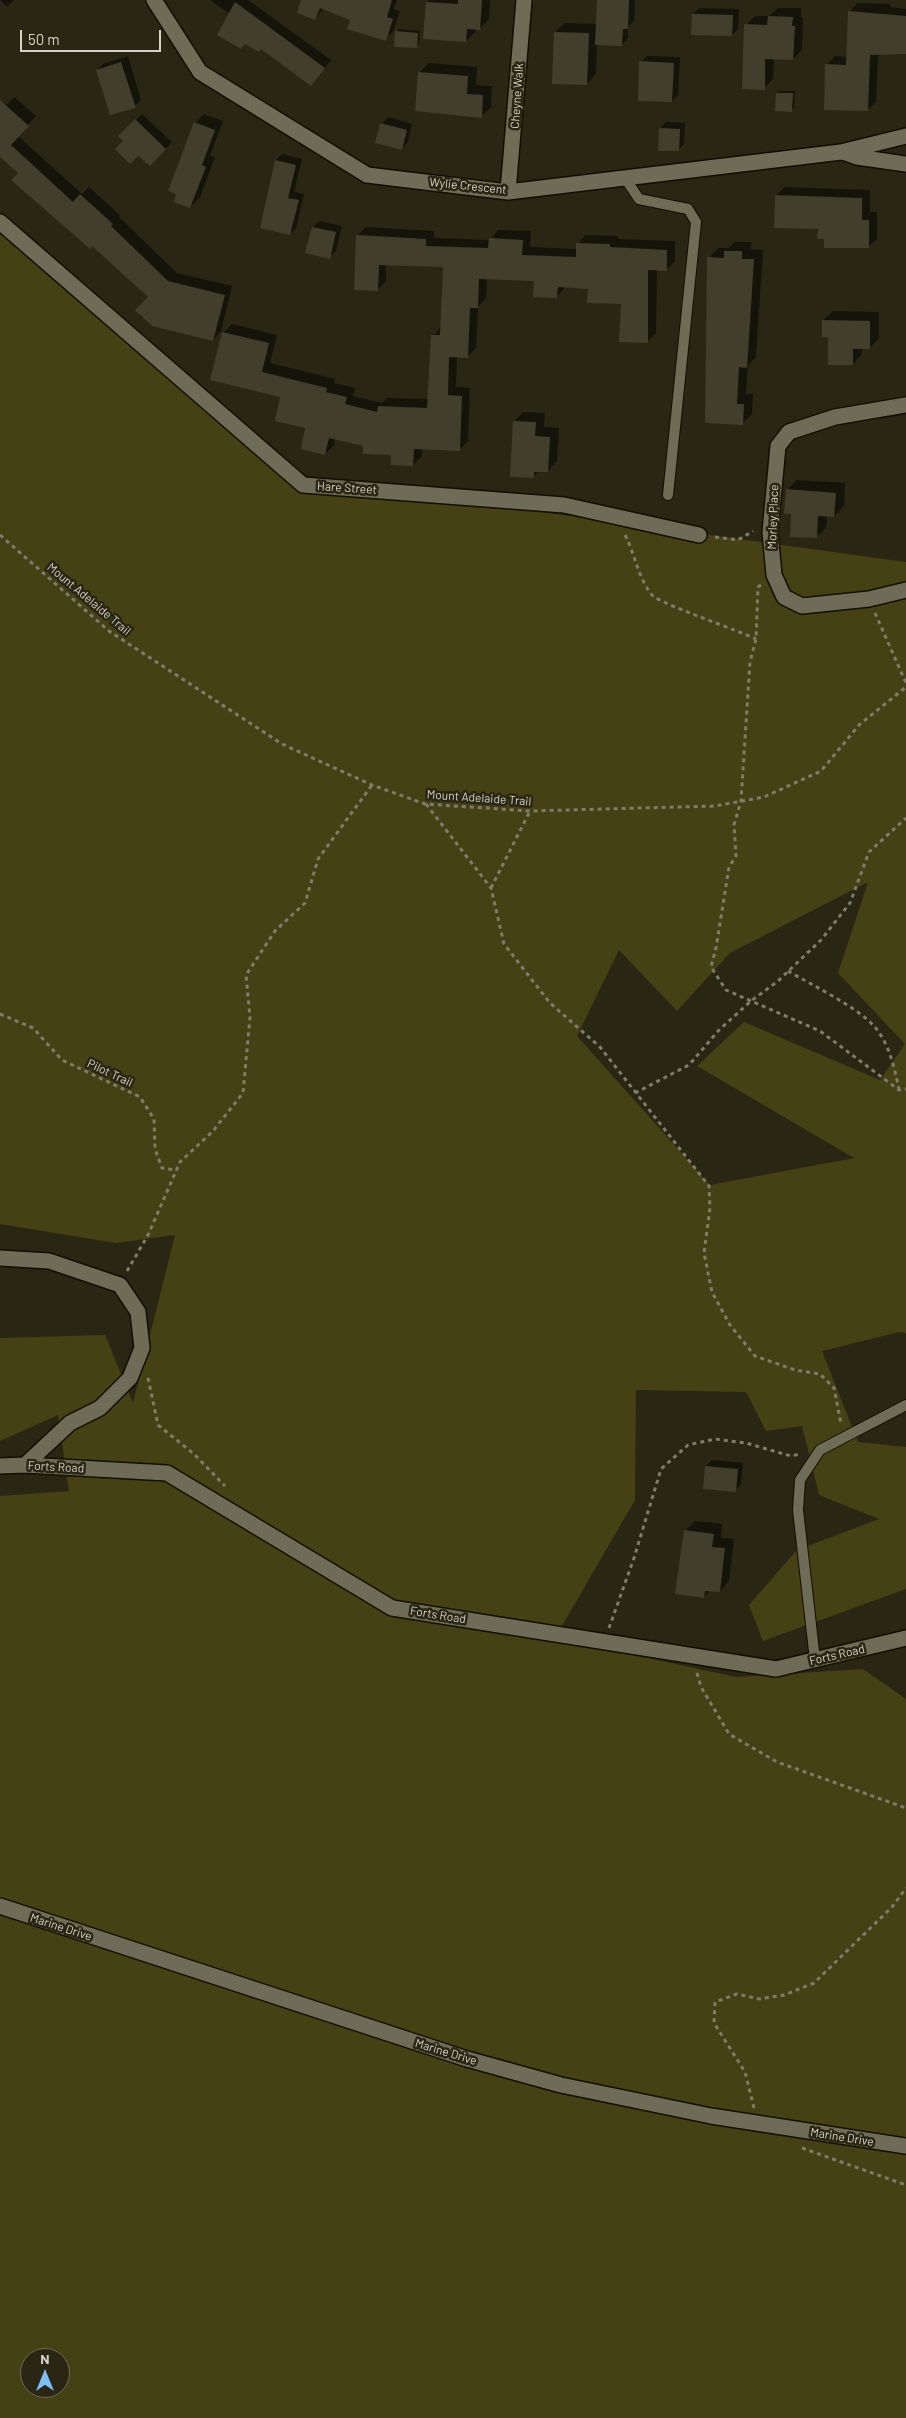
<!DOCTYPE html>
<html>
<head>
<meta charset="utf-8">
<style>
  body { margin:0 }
  #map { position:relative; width:906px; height:2418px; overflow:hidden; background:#292613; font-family:Barlow,sans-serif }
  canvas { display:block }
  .north { position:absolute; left:20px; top:2348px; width:50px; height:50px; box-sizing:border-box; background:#292613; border:1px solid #6d6b5b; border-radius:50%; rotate:0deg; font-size:14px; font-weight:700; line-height:20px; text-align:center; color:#d3d2c6 }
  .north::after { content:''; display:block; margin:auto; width:18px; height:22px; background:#7dbef9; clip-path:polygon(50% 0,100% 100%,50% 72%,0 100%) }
  .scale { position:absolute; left:20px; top:30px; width:141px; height:22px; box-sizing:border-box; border:2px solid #d3d2c6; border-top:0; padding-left:6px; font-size:15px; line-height:18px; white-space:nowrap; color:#d3d2c6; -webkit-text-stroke:4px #292613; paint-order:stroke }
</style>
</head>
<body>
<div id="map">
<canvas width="906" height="2418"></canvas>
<div class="north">N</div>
<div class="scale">50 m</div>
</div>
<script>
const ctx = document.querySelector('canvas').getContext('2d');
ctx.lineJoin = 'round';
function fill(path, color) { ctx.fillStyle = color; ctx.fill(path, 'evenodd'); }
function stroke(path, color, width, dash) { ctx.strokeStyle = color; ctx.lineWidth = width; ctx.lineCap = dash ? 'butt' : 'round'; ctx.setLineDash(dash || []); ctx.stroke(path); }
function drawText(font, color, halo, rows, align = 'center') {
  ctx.font = font + ' Barlow,sans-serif'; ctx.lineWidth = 5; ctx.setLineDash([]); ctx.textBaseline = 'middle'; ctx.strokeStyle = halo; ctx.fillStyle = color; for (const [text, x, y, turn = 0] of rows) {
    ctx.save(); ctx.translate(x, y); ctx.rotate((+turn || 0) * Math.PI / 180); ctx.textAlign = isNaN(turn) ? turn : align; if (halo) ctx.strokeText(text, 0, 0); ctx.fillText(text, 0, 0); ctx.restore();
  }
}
const green = new Path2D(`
  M0,222L295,478L906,562V1333L899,1332L822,1351L858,1442L906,1447V1589L763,1641L749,1605L797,1550L879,1519L819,1495L802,1426L766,1431L746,1392L636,1390L635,1500L555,1638L736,1677L863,1669L906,1699V2418H0V1496L69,1491L58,1415L0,1441V1338L105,1335L133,1403L175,1235L116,1243L0,1224ZM868,882L838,973L905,1044L880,1080L744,1022L697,1066L854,1158L710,1185L577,1036L619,950L677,1011L730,953ZM30,2358H60V2388H30Z`);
const shadow = new Path2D(`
  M0,0H14L7,7Z
  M210,0H248L331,60L311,85L230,14Z
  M304,0H397L394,9L400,11L393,32L385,39L351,19L323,9L315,18Z
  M429,0H490L489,19L479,29L476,28L475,32L466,41L427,2Z
  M598,0H635L634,21L628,27V38L622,45L597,44L596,74L587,84L555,32L565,23L598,24Z
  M858,3L890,4V7L906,9V53L878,54L876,102L867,110L827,65L835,56L848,57L849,12Z
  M699,8L739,9L738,29L732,35L693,14Z
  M778,8H801V17L803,18L802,50L793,59L774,58L773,79L764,88L746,25L755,16H769Z
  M399,29L420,31L419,44L416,47L396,32Z
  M128,56L141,100L135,106L97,70L103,64Z
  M647,56L680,57L678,95L672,101L641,62Z
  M429,63L477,67L476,85L492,86L491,107L481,117L419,73Z
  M780,91H795L794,108L791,110L777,93Z
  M14,97L36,116L18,136L82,194L89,187L120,215L119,217L177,273L232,286L221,331L213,340L150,297L0,154V111Z
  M142,114L172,142L150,165L120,136Z
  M204,114L223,121L210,156L215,157L200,197L190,207L195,123Z
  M388,117L412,124L408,142L402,149L382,124Z
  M666,122L685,123L684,144L678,150L660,129Z
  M282,154L302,159L294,192L304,194L296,228L290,234L276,160Z
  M785,187L870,190V212H877V239L868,247L826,238L819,228L776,195Z
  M319,221L342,226L336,251L329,257L313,227Z
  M366,227L434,231V238L490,240L498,230L531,231L530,247L577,249V244L586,235L618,236V239L675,241V261L666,270L657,269L656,333L647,342L622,303L589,288L566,286L557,297L535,280L487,278L486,298L478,307L476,348L467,357L457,356L456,387L470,388L468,441L460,449L422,448V456L413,465L393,454L335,438L334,445L325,454L282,396L223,333L232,324L277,335L270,363L335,379L334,383L355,388L353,396L382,403L387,398L429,399L433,336L442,326L444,266L386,264V281L377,290L357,236Z
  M735,242H751V249L763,250L756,357L748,365L746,394H753L752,414L743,423L706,422L709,258L718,248H728Z
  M833,311L879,312V339L869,348H862V354L853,364L829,336L823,320Z
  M523,412L545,413L544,427L559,428L557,461L548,471H539L533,477L514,422Z
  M797,480L845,483L844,506L834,516L827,515L826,528L816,537L793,513L787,490Z
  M712,1460L743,1463L741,1484L735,1491L706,1466Z
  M695,1521L722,1524L721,1538L734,1539L729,1581L720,1591L711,1590L704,1597L677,1593L686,1530Z`);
const building = new Path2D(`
  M301,0H392L387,17L393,19L386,41L347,29L350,20L320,8L315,20L297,13Z
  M458,0H482L480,30L467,29L466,42L423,39L426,2L458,4Z
  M597,0H629L628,29H623L622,46L595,45Z
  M235,2L325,68L311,86L261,49L259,52L245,44L241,49L217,35Z
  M848,11L906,16V54L870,55L868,111L824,110L825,64L846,65Z
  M692,14L733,15L732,36L691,35Z
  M768,16L793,17L792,26H795L793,60L765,59V90L742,89L744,24L767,25Z
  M395,31L418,33L417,48L394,47Z
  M554,32L589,33L587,85L552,84Z
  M639,61L674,63L672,102L638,101Z
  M121,62L136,108L110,115L96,70Z
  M418,72L468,76L467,94L483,95L482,118L415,111Z
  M776,93H793L792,112L775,111Z
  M0,100L29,126L11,145L73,202L80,194L113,224L111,226L168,281L225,295L213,341L152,326L135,310L148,297L92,246L90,249L11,180L18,173L0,157Z
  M135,119L166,149L150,166L138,156L130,164L115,149L123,141L118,136Z
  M194,122L215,130L202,165L206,167L190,208L174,202L176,194L168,191Z
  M380,123L407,130L402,150L375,143Z
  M659,128L680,129L679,151H658Z
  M275,160L296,165L288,198L299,200L290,235L260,228Z
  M775,195L862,198V220H869V248H824V239H817L818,229L774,228Z
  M312,227L336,232L330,259L305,253Z
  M356,235L426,239V246L488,248L489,238L523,240L522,255L576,257V243L610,244V247L667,250V271L648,270V343L619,342L621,304L587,303L588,289L558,287L557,298L533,297L534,281L479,279L478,308H470L468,358L449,357L448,395L462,396L460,451L414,449L413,466L391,465V455L363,454V446L329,438L325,455L301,449L305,428L275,421L280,397L210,380L222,332L269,343L262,372L327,388L326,392L347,397L345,404L377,412L378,406L427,408L431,335H440L443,267L379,265L378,291L354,290Z
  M724,251H742V259H754L747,368L739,367L737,404H744L743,425L705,423L707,257L724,258Z
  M822,320L870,321V349H853V365H828V337H822Z
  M513,421L536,422L535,436L550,437L548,472H534V478L510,477Z
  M786,489L836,493L834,517L818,516L817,538L790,537L791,514H784Z
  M705,1466L738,1469L736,1492L703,1489Z
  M684,1530L714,1534L712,1547L725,1548L720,1592L705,1591L704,1598L675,1594Z`);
const path = new Path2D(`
  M0,535L109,631L282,744L372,785L425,804L530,811L715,806L764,797L821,771L859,725L906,687
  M625,535C635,554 638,578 652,595C658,603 740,631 756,639
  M715,537L738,540L753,531
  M761,585L758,587L756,639L750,662L741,801L734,825L736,856L729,867L716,948L711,967L726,990L820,1031L899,1090L906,1089
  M875,613L906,683
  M426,804L491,888L504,944L550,1003L600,1047L709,1186L710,1208L704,1253L712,1292L730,1325L755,1356L795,1370L820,1374L834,1388L841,1424
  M491,888L530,811
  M788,971C812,985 855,1006 873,1025C889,1042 894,1067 899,1089
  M0,1014L33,1028L62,1060L140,1097L154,1119L155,1149L162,1168L176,1170
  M635,1093L689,1065L719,1030L751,1001L778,981L821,940L850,903L869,852L906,818
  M127,1271L148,1235L180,1162L213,1131L243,1093L250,1017L246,975L275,931L305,903L318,859L372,785
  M148,1378L158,1425L194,1454L225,1486
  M609,1628L634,1558L661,1469L688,1445L715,1439L746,1443L791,1456L800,1454
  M697,1673L701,1687L729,1734L777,1762L906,1808
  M754,2108L745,2072L714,2023L715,2002L737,1994L759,1999L784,1995L814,1983L892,1907L906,1888
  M802,2148L906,2185`);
const service = new Path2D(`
  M625,178L639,199L688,209L696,222L668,495
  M815,1660L798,1510L800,1480L820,1450L906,1405`);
const minor = new Path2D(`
  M154,0L200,72L367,175L508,192L841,152L906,136
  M843,152L857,157L906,164
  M508,192L524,0
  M0,222L303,485L564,505L699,535
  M906,405L835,417L789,432L778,446L770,532L774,575L784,597L802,606L869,599L906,590
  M0,1258L49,1261L120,1285L138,1312L142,1348L130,1378L100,1408L70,1423L25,1465
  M0,1466L25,1465L167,1473L392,1608L776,1669L906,1638
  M0,1906L467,2059L561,2085L711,2116L906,2146`);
const streetNames = [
  ["Cheyne Walk",517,96,-86],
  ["Wylie Crescent",468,186,6],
  ["Hare Street",347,488,4],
  ["Morley Place",773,517,-88],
  ["Mount Adelaide Trail",89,599,40],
  ["Mount Adelaide Trail",479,798,4],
  ["Pilot Trail",110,1073,25],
  ["Forts Road",56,1467,3],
  ["Forts Road",438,1615,9],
  ["Forts Road",837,1655,-13],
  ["Marine Drive",61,1927,18],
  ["Marine Drive",446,2052,17],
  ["Marine Drive",842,2137,9]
];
fill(green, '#464114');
fill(shadow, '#0007');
fill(building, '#413f2b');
stroke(service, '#110f01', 12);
stroke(minor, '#110f01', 18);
stroke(path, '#7e7c6c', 3, [4, 4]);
stroke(service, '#6e6c57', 10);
stroke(minor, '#6e6c57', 15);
drawText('12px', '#d3d2c6', '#292613', streetNames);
</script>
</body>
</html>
